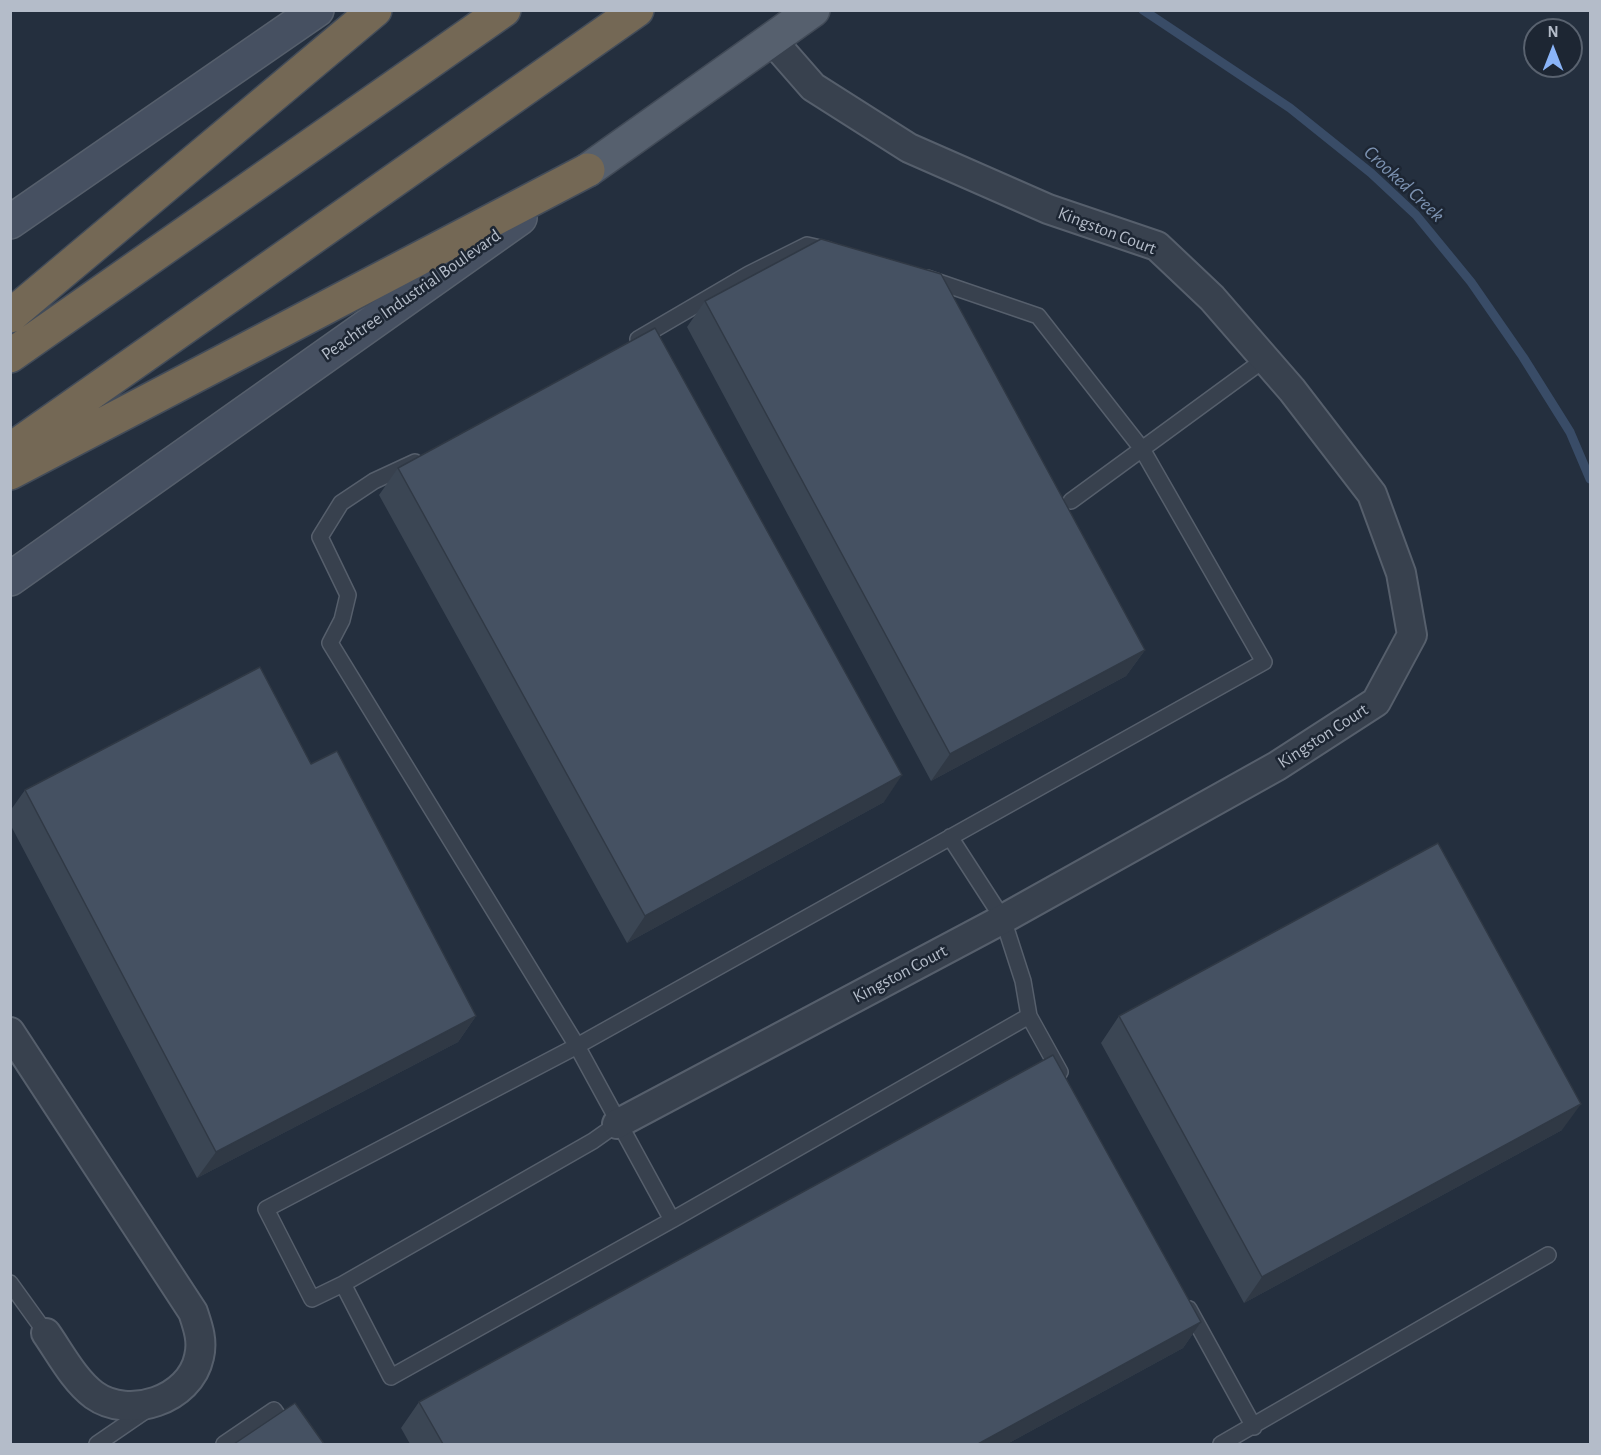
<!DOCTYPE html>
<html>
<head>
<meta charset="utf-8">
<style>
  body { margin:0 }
  #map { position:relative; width:1601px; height:1455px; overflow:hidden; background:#242f3e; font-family:"Alegreya Sans",sans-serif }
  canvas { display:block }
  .frame { position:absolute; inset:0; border:12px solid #b4bcc9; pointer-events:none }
  .north { position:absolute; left:1523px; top:18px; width:60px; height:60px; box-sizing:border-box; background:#1d2633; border:2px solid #59626f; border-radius:50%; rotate:0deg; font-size:16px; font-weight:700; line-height:24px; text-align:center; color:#b4bcc9 }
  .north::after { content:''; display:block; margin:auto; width:21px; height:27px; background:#8ab4f8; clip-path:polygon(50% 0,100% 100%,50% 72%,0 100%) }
</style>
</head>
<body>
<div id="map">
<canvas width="1601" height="1455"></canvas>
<div class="frame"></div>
<div class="north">N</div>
</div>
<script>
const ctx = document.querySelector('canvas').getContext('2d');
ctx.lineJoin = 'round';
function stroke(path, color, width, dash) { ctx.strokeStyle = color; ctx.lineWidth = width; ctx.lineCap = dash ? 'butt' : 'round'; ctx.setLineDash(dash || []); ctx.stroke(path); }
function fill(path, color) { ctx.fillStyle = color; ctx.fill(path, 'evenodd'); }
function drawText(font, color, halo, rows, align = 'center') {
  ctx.font = font + ' "Alegreya Sans",sans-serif'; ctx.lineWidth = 5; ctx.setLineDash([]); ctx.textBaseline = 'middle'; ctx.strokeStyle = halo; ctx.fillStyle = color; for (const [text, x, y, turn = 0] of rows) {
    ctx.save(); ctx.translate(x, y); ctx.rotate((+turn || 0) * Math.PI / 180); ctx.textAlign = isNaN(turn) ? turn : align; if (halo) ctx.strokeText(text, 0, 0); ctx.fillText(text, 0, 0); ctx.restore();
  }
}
const stream = new Path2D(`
  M1143,10L1290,108L1371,173L1416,215L1471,282L1523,357L1570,432L1590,479`);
const lane = new Path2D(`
  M927,278L1038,316
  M638,339L749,274L807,245L829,250
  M415,462L374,481L341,503L320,537L348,595L342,620L330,643L577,1046L266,1209L312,1299L343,1284L391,1377L672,1220L577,1046L1264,662L1142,449L1038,316
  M1071,501L1265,359
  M950,837L1003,919L1023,981L1029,1016L1060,1072
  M672,1220L1029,1016
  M10,1283L46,1333
  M343,1284L593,1141L617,1124
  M1189,1309L1254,1427
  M97,1444L148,1409
  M224,1444L274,1410L298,1444
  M1221,1444L1548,1255`);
const street = new Path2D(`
  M10,1032L193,1312C198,1327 203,1341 199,1357C190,1400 129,1420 94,1395C74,1380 60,1353 46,1333
  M617,1124L1003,919L1277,766L1376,702L1412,635L1401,573L1372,494L1292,390L1212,298L1157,246L1048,209L909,148L813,87L771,39`);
const secondary = new Path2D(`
  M10,222L317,10
  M10,579L520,218`);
const primary = new Path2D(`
  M588,170L813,10`);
const highway = new Path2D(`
  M10,316L375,10
  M10,356L504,10
  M10,450L637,10
  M10,473L588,170`);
const wall = new Path2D(`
  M705,301L1145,650L1126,676L931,781L687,327Z
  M398,468L884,802L627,943L379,495Z
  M311,764L476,1016L458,1042L197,1178L10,824V811L25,790Z
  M1119,1016L1562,1130L1244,1303L1101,1043Z
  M1201,1322L1183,1348L1007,1444H410L401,1428L419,1402Z`);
const shadedWall = new Path2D(`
  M1145,650L1126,676L931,781L950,754Z
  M902,775L884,802L627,943L645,916Z
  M476,1016L458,1042L197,1178L216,1152Z
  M1581,1104L1562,1130L1244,1303L1262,1277Z
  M1201,1322L1183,1348L1007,1444H978Z`);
const building = new Path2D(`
  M821,239L941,274L1145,650L950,754L705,301Z
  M655,328L902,775L645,916L398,468Z
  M260,667L311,764L337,751L476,1016L216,1152L25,790Z
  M1438,843L1581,1104L1262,1277L1119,1016Z
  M1053,1055L1201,1322L978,1444H443L419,1402Z
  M295,1403L324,1444H234Z`);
const streetNames = [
  ["Kingston Court",1107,231,21],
  ["Peachtree Industrial Boulevard",411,295,-35],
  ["Kingston Court",1323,736,-33],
  ["Kingston Court",900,974,-28]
];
const waterNames = [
  ["Crooked Creek",1404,184,43]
];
stroke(stream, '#394c67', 9);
stroke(lane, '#565f6c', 18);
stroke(street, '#565f6c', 32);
stroke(secondary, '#565f6c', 36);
stroke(primary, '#414a57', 36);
stroke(highway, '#434c59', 36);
stroke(lane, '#38414e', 15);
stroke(street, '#38414e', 28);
stroke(secondary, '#465061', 33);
stroke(primary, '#56606e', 33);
stroke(highway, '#746855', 33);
fill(wall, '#3b4654');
fill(shadedWall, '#303945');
fill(building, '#455162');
stroke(building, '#303945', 1.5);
drawText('18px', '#b4bcc9', '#1d2633', streetNames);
drawText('italic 20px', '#7c92b1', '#1d2633', waterNames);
</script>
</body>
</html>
